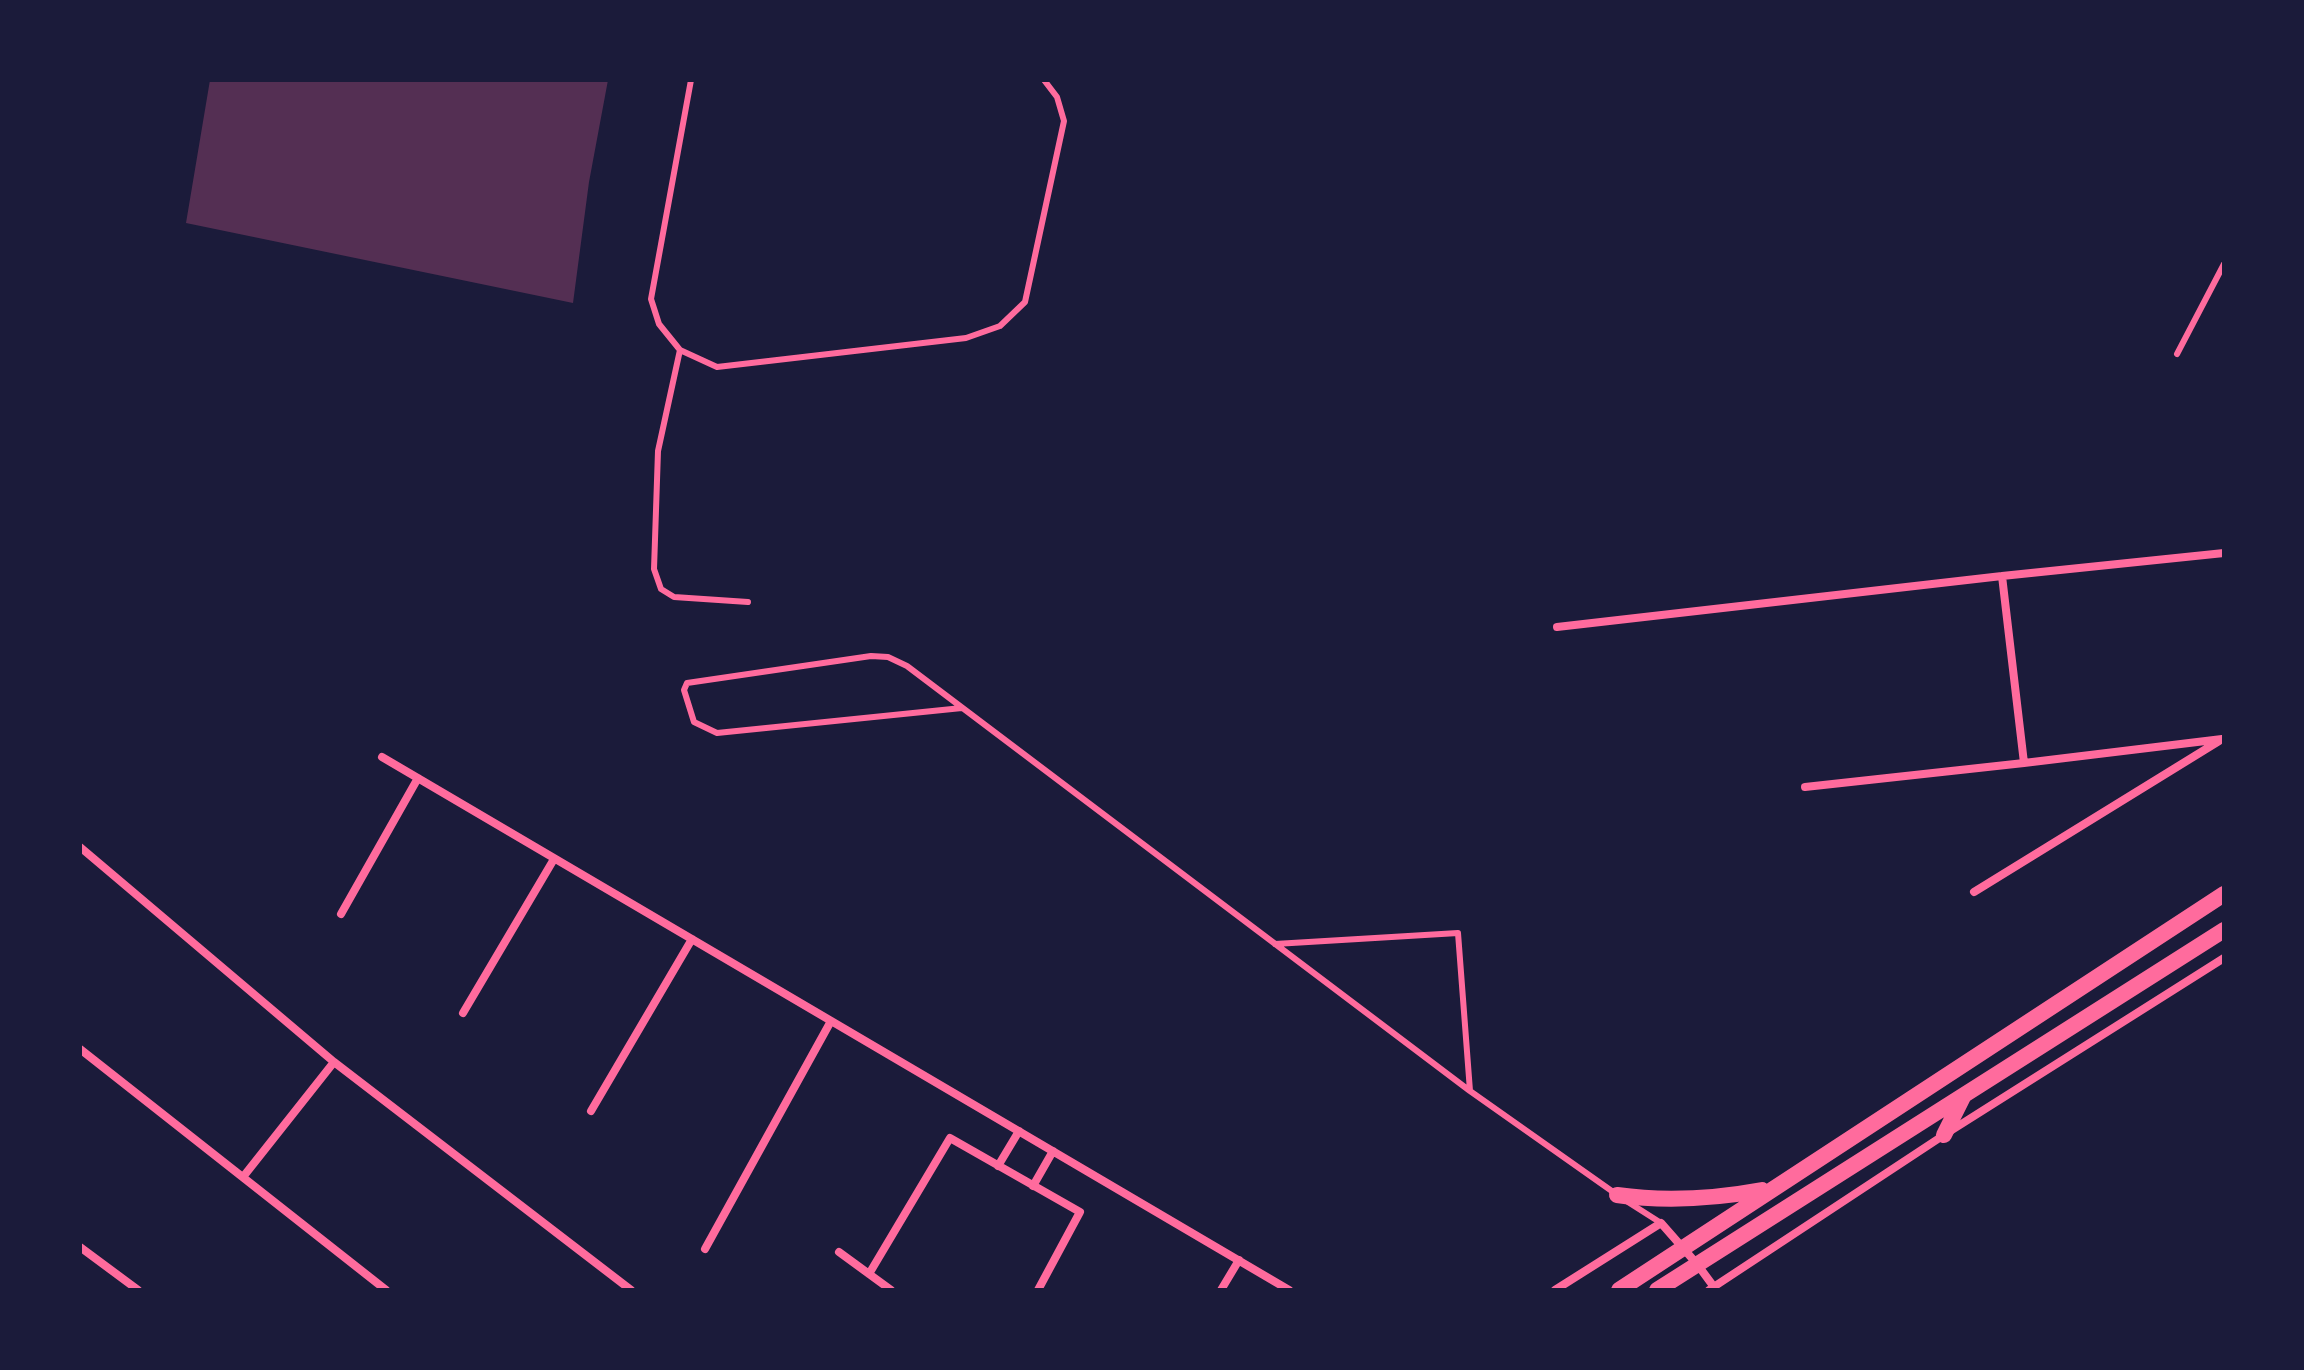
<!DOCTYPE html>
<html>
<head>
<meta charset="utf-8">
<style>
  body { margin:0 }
  #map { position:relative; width:2304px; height:1370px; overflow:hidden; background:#1b1b3a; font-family:"Alegreya Sans",sans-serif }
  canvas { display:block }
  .frame { position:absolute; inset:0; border:82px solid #1b1b3a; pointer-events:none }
</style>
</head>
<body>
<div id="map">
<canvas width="2304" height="1370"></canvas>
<div class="frame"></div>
</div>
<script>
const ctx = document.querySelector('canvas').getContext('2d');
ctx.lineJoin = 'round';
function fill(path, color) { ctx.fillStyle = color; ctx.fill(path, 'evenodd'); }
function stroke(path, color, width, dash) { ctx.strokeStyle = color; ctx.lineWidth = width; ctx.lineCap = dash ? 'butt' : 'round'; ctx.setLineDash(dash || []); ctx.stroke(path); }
const building = new Path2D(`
  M210,80H608L589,182L573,303L186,223Z`);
const service = new Path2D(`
  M691,80L651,299L659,324L680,350L717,367L966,338L1000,326L1025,302L1064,121L1057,97L1044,80
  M680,350L658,451L654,569L661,589L674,597L748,602
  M2177,354L2224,264
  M962,708L717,733L694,722L684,690L687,683L871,656L888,657L907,666L1470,1091L1616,1194
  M1275,944L1458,933L1470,1091
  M1628,1202L1661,1223`);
const minor = new Path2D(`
  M2002,576L2024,763
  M1557,627L2002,576L2224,553
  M382,757L1289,1290
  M1805,787L2024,763L2222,739
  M80,847L334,1062L631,1290
  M1974,892L2219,741
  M341,914L418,778
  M463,1013L554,859
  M80,1049L386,1290
  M591,1111L692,939
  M998,1166L1019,1131
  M243,1177L334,1062
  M1033,1186L1053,1151
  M80,1247L138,1290
  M705,1249L831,1021
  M839,1252L891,1290
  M869,1274L950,1138L1080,1212L1038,1290
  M1221,1290L1239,1260
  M1555,1290L1661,1223L1697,1264L1714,1287
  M1709,1290L1944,1135L2224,958`);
const secondary = new Path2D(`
  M1944,1135L1963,1097
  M1617,1195C1666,1202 1713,1199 1762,1190
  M1619,1290L2224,894
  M1657,1290L2224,930`);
fill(building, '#542f53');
stroke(service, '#ff6b9d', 6);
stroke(minor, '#ff6b9d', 8);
stroke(secondary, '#ff6b9d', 16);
</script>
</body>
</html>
